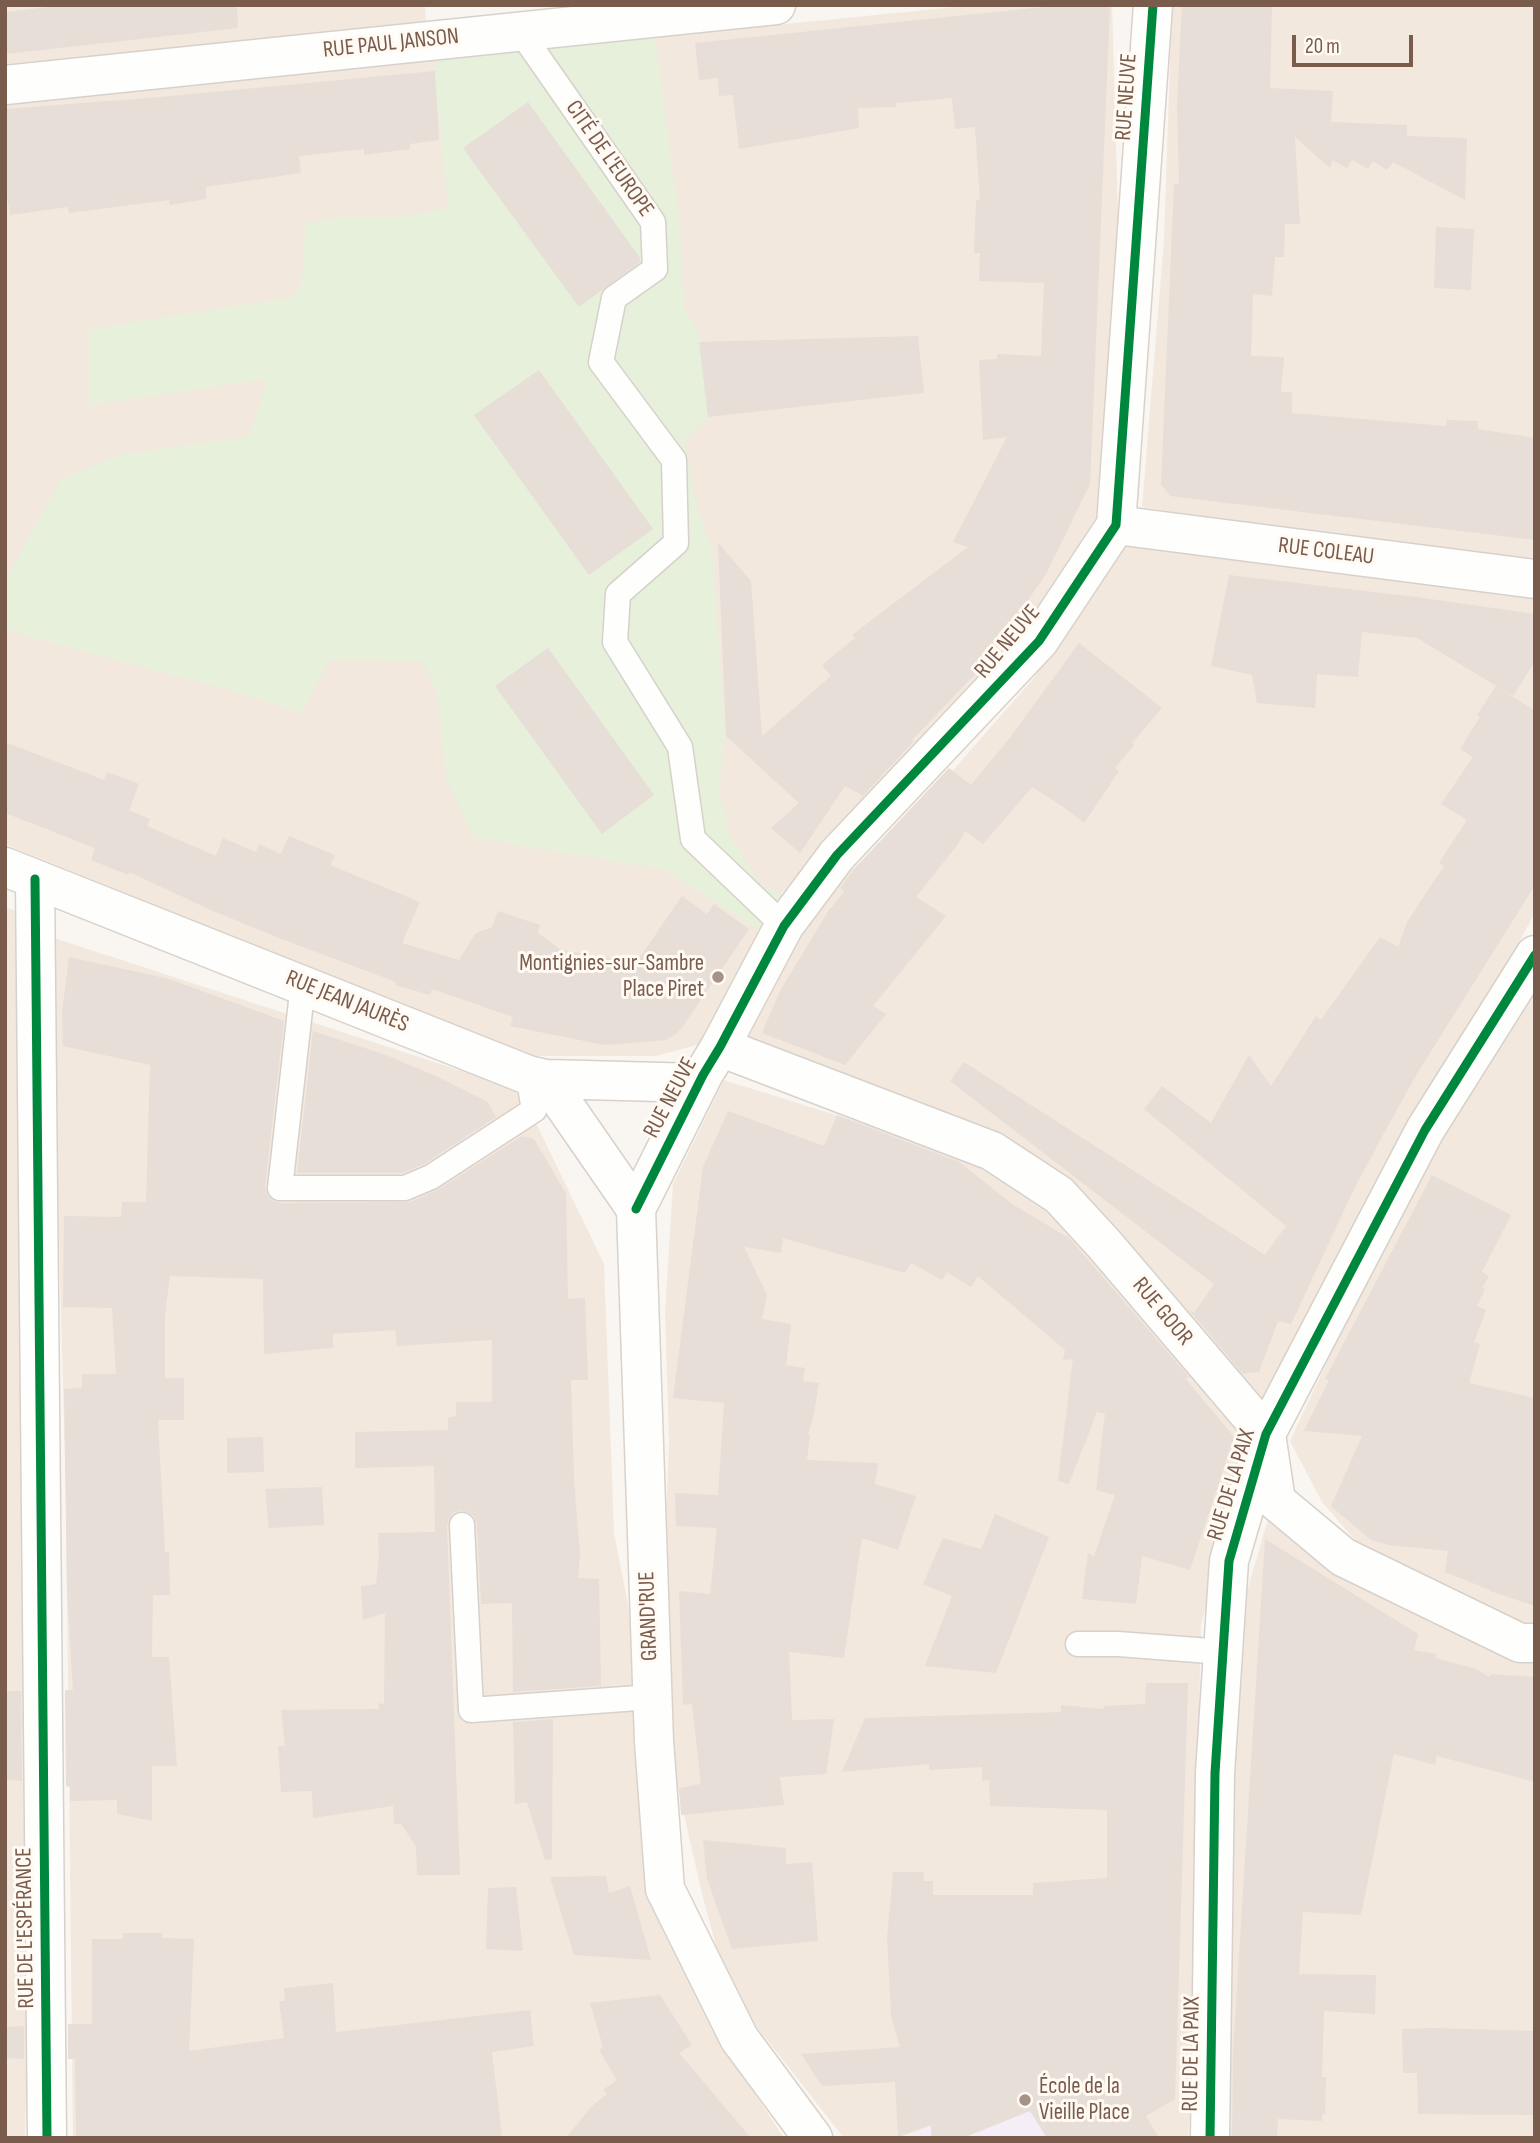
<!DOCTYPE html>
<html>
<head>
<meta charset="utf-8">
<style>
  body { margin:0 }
  #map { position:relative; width:1540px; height:2143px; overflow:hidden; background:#f9f5f0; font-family:"Sofia Sans Condensed",sans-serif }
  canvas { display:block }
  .frame { position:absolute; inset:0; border:7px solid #7a5c4d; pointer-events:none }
  .scale { position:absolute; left:1292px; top:35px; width:121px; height:32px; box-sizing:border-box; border:4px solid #7a5c4d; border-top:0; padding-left:9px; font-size:21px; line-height:24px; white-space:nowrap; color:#7a5c4d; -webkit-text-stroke:5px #fffaf3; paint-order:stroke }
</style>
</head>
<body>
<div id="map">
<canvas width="1540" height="2143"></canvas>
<div class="frame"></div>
<div class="scale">20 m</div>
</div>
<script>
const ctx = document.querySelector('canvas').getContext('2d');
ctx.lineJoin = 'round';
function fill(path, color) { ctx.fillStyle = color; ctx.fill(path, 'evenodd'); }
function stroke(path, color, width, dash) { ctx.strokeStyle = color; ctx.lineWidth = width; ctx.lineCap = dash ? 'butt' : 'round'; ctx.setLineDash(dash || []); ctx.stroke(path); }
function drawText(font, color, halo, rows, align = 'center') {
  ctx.font = font + ' "Sofia Sans Condensed",sans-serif'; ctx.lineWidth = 6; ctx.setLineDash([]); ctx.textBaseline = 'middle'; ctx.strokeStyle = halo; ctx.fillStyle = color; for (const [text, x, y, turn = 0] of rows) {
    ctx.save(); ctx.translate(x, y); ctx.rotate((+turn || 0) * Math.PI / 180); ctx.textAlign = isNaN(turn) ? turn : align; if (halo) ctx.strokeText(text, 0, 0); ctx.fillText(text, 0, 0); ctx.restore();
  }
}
const residential = new Path2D(`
  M5,5H425L426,26L5,64Z
  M976,5H1112L1124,419L1082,576L916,757L782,893L700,1044L656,1056H527L5,844V102Z
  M1172,5H1535V566L1142,507L1164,240Z
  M1133,527L1355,563L1535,598V913L1261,1405L1100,1212L747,1040L770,991L822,898L933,793L1033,679Z
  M5,907L18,912L27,2046L25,2138H5Z
  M51,937L520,1090L604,1264L614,1533L710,2026L784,2138H73L66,1498Z
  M1535,962V1625H1510L1369,1556L1322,1502L1290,1441L1465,1068Z
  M724,1080L1009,1169L1118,1277L1252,1444L1201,1624L1190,2113L1188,2138H844L728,1990L702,1894L659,1704L669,1440L665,1312L673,1184Z
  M1268,1519L1535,1655V2138H1220L1234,1636Z`);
const education = new Path2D(`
  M1056,2066L1100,2138L899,2137L931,2126L950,2107Z`);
const green = new Path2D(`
  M655,37L679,219L684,307L706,347L708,417L686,440C690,481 696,510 712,548L725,738L719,788L730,837L760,883L790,899L761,932L666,870L474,838L446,778L437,693L423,661L330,659L302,713L236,692L5,630V581L61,480L121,454L249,437L267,379L90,405L89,329L294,297L301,284L306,223L337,218L399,217L448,208L434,70L442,58Z`);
const building = new Path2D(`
  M67,5H237L238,28L5,54V12Z
  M1063,5H1110L1090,484L1046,574L981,668L912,740L914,741L860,799L862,795L845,786L800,853L771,828L799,803L726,736L718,543L751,581L762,736L831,676L822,665L855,638L852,635L968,547L953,542L1007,437L983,440L979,360L997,359V354L1041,356L1044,283L979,281L980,253H974L976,200H980L975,127L955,129L952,98L896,103V107L858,108L859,128L739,149L733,95L719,96L718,78L699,80L695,43Z
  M1182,5H1272L1270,88L1333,91L1331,122L1407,125V136L1467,138L1465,200L1393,162L1387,170L1373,161L1368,169L1352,160L1347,168L1332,160L1330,168L1295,137L1300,224H1285L1284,257H1275L1272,296L1253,294L1251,356L1284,357L1281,392H1292V413L1446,426L1447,420L1478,421V429L1535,438V540L1170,496L1161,484L1174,184H1179L1177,108Z
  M435,71L439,140L410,144V149L364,155V149L299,156L301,173L206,187V199L170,205L169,200L69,213L68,207L10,215L5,182V109L160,97Z
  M528,102L640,258V262L579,307L463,148Z
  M1436,227L1474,229L1471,290L1434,288Z
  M918,336L924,393L708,417L699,342Z
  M539,370L653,529L589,575L474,415Z
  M1229,575L1416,597L1535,614V661L1513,696L1417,638L1362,632L1358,677L1317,674L1315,708L1257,703L1252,675L1211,666Z
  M1079,643L1162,708L1132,743L1134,745L1115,768L1119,771L1084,823L1065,808L1032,787L983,844L965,831L958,844L916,897L946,916L873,1006L886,1014L845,1065L762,1033L780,991L829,910L844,892L840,888L854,869L949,768L971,785L1009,739Z
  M548,648L654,795L602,834L495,686Z
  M1496,686L1535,711V885L1418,1072L1384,1133L1355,1187L1291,1324L1278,1321L1259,1372L1243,1374L1189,1310L1194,1313L1214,1284L950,1081L964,1062L1265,1255L1286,1226L1144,1109L1162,1086L1211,1123L1249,1055L1271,1086L1316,1016L1321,1020L1380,937L1398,947L1407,922L1444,866L1439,863L1467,820L1441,804L1473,757L1460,749L1480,717L1477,715Z
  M5,742L104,780L107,772L139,784L129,810L150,819L147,826L216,856L223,838L256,852L259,844L281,854L289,836L335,855L330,865L420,902L402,943L459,960L476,933L492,927L498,911L540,925L538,933L561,950L636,963L682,896L707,914L714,904L749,929L683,1026L677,1033L666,1040L604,1045L510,1026L513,1017L432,989L430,995L395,985L396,982L274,936L211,910L129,872L128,875L91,860L95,848L5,813Z
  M69,957L169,979L284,1021L265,1186L267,1195L273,1201L280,1203L410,1202L439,1189L522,1136L534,1139L566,1194L568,1299L585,1298L588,1380H571L574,1480L580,1555L578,1578L599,1579L601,1686L513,1692L512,1603L481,1604L477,1524L474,1516L468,1512L461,1510L453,1513L449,1519L447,1526L460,1875H417L416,1846L401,1824H394L393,1806L313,1818L312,1791L281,1792L278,1746H285L281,1710L379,1709V1703L384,1704L385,1613L363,1620L361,1586L376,1584L379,1556L378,1533L435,1532L434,1466L355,1468V1432L448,1430V1418L456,1416V1402H492V1340L397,1346L395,1330L333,1334V1348L264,1354L263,1279L170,1276L165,1314V1378H184V1420H158L165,1552H169L170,1595H153L152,1657H169L177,1766H152V1821L117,1814V1800L70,1801V1787L66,1786L65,1690H73L67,1593L64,1389L82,1388V1374H116L112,1308L63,1307L64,1216L121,1217L122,1202H146L150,1065L63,1046L62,1013Z
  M313,1031L386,1055L440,1078L488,1102L496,1117L424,1164L402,1173H297Z
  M728,1111L824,1146L837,1115L959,1162L1012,1204L1069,1238L1190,1378H1185L1234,1437L1190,1570L1142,1556L1136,1604L1082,1599L1088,1553L1094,1556L1115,1495L1096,1490L1105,1414L1097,1412L1069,1484L1058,1481L1073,1359L1063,1360L1065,1350L978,1276L971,1287L947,1272L942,1280L911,1263L905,1273L783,1238L781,1253L744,1247L767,1295L762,1319L791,1324L786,1365L805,1368L803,1381L819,1383L813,1419L808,1434L810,1435L807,1460L878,1463L875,1484L916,1496L898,1550L862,1538L844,1658L789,1652L792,1720L834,1719L826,1774L780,1777L784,1805L681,1815L679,1788L701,1784L692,1704L683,1705L679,1591L710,1594L717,1528L676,1526L675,1493L718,1495L724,1403L673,1398L703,1167Z
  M1432,1175L1511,1215L1482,1272L1489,1276L1482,1288L1485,1289L1477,1306L1486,1310L1474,1342L1480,1344L1469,1383L1535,1398V1606L1490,1591V1590L1445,1572L1448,1551L1389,1545L1371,1540L1331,1506L1362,1436L1304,1431L1329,1380L1325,1379Z
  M263,1437L264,1472L227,1473V1438Z
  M322,1487L324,1525L269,1528L265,1489Z
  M995,1514L1049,1537L996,1673L925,1666L952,1596L923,1584L943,1538L981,1549Z
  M1265,1539L1418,1634L1414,1650L1437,1654L1435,1658L1476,1669L1489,1677L1491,1674L1535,1677V1782L1437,1756L1435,1765L1394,1754L1361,1915L1303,1912L1299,1974L1376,1975L1375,2014L1324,2011L1322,2077H1326L1325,2114H1322V2121L1278,2119L1277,2138L1232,2136L1233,2052Z
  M1146,1683H1188L1175,2099L1146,2116L1159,2138H1047L1030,2111L963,2138H931V2125L898,2137L895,2082L822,2086L801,2054L900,2047L891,2016L887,1937L893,1872H924L923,1881H933V1895H1033V1883L1107,1878V1810L990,1806L989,1780L982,1781V1767L929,1770V1764L842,1772L865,1718L1061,1712V1705L1104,1709V1706L1145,1704Z
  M5,1691H21L22,1781L5,1779Z
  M553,1719L552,1859L545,1860L527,1802L515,1804L513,1722Z
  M703,1840L786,1848V1864L812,1862L818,1941L732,1949L707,1879Z
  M606,1876L609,1893L630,1886L651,1960L574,1955L550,1877Z
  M516,1887L523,1951L486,1949L488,1888Z
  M123,1933H162V1938L194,1939L189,2051L284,2038L279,2001H285L284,1988L333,1983L336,2032L530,2010L534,2046L492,2052L502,2138H76L75,2059H68V2024H92V1939H123Z
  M660,1995L692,2045L679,2053L751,2138H566L592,2106L607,2094L603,2090L617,2080L599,2050L603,2047L590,2003Z
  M24,2026V2059L5,2058V2027Z
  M1434,2028L1535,2031V2115L1418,2114L1417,2073H1403L1402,2029Z`);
const lane = new Path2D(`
  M520,31L653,222L655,269L614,298L601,362L674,460L676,543L618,594L615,642L680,747L693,839L784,926
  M303,984L280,1188H405L431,1177L534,1110L528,1075
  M462,1525L471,1710L652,1697
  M1078,1644H1118L1223,1652`);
const street = new Path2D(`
  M5,85L776,5
  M1116,525L1535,579
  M5,867L528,1075L546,1079L699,1083
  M35,879L47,2138
  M720,1047L992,1151L1059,1195L1104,1244L1266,1434L1276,1501L1343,1557L1520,1643H1535
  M546,1079L636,1209
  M1210,2138L1215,1773L1229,1561L1266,1434L1425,1130L1535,955`);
const secondary = new Path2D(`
  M813,2138L739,2038L665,1889L654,1742L636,1209L703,1075L720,1047L784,926L837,855L1039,641L1116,525L1153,5`);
const cycleway = new Path2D(`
  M35,879L47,2138
  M636,1209L703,1075L720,1047L784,926L837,855L1039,641L1116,525L1153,5
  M1210,2138L1215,1773L1229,1561L1266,1434L1425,1130L1535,955`);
const markers = [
  [718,977,7,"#a69286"],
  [1025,2100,7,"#a69286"]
];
const streetNames = [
  ["RUE PAUL JANSON",391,44,-6],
  ["RUE NEUVE",1127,97,-86],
  ["CITÉ DE L'EUROPE",609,159,55],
  ["RUE COLEAU",1326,552,7],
  ["RUE NEUVE",1008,642,-50],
  ["RUE JEAN JAURÈS",347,1002,22],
  ["RUE NEUVE",671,1098,-62],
  ["RUE GOOR",1162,1312,50],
  ["RUE DE LA PAIX",1232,1485,-73],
  ["GRAND'RUE",649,1616,-92],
  ["RUE DE L'ESPÉRANCE",26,1928,-91],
  ["RUE DE LA PAIX",1192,2054,-89]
];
const poiNames = [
  ["Montignies-sur-Sambre",704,964],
  ["Place Piret",704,990],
  ["École de la",1039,2087,"left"],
  ["Vieille Place",1039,2113,"left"]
];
fill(residential, '#f2e8de');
fill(education, '#f6eef6');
fill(green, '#e7f0db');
fill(building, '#e6ded7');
stroke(lane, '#d7d1cb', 27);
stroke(street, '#d7d1cb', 41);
stroke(secondary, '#d9d2cb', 41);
stroke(lane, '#fefefd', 24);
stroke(street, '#fefefd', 38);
stroke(secondary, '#fefefd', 38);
stroke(cycleway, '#00873e', 9);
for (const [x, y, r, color] of markers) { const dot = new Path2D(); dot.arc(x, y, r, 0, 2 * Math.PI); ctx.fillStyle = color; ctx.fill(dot); stroke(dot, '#fffaf3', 2.5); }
drawText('23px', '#7a5c4d', '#fffaf3', streetNames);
drawText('23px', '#7a5c4d', '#fffaf3', poiNames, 'right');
</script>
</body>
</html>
